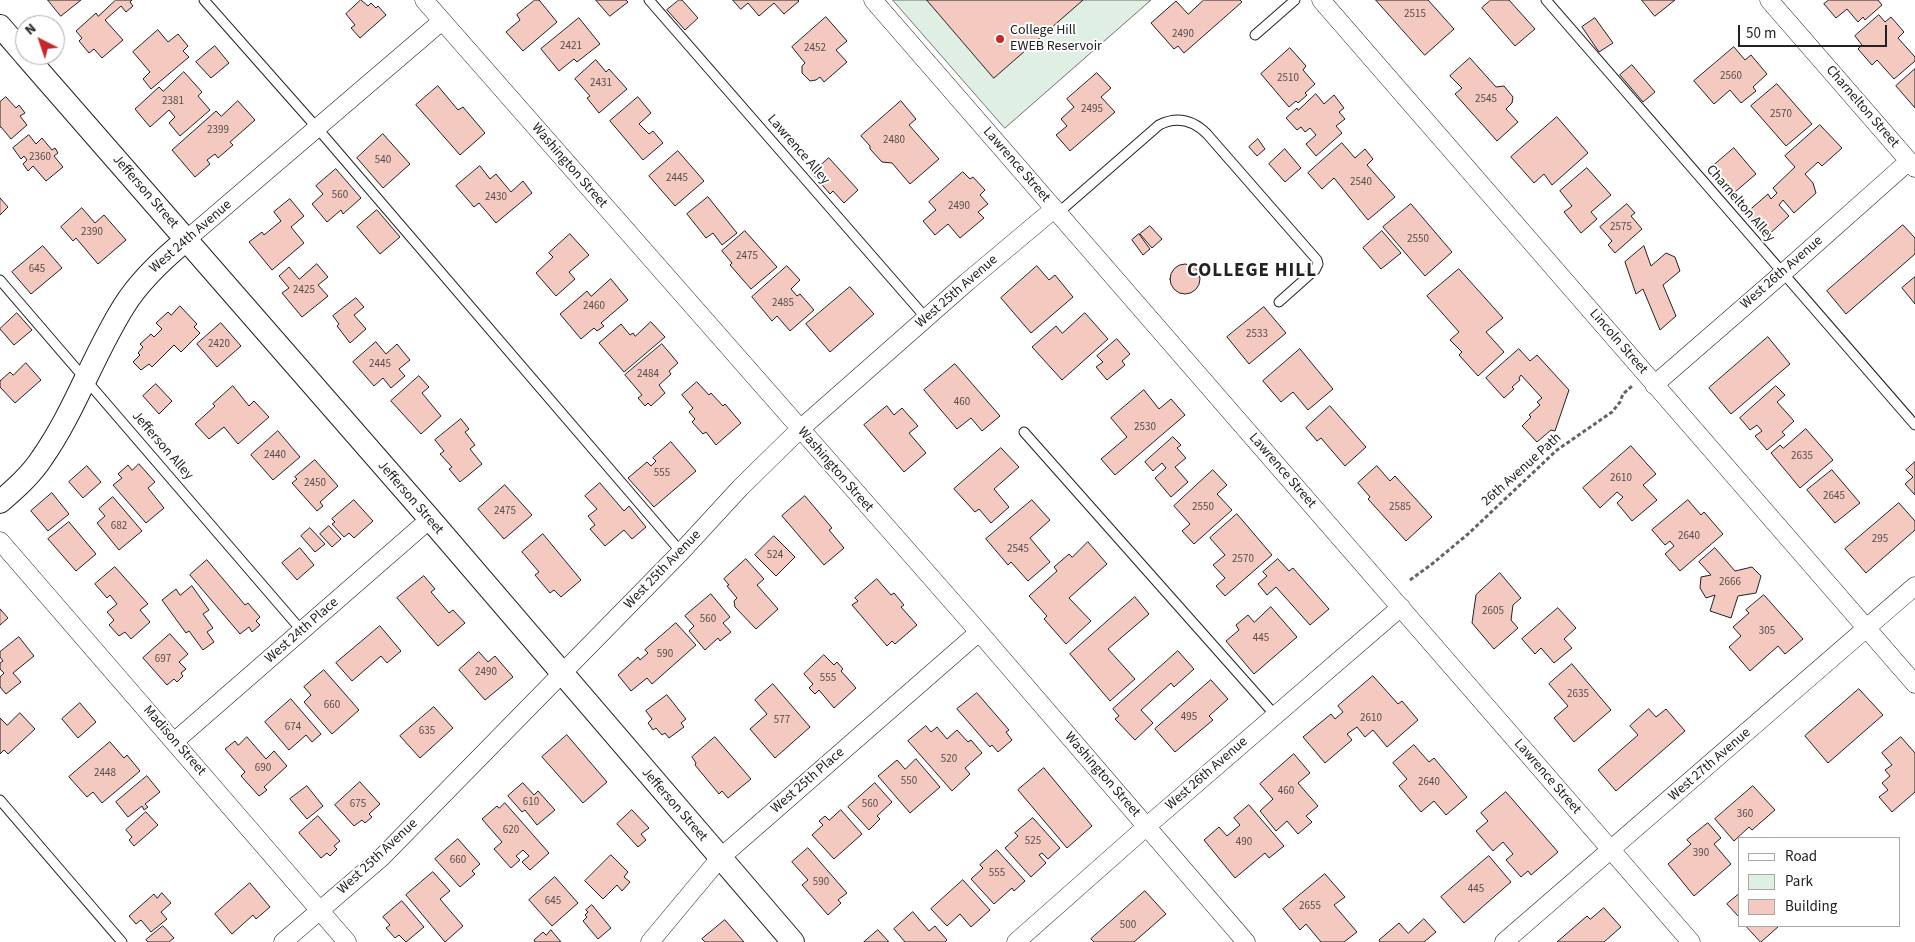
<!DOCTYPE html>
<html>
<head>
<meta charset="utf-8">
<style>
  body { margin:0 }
  #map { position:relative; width:1915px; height:942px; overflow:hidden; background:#fff; font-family:"Source Sans 3",sans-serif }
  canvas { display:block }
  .legend { position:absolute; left:1738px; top:837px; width:162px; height:90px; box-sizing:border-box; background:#fff; border:1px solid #a7a7a7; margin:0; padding:6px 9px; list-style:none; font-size:15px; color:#222 }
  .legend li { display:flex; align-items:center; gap:10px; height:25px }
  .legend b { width:25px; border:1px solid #a7a7a7 }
  .north { position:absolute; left:15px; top:15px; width:50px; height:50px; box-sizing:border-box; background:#fff; border:1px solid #a7a7a7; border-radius:50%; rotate:319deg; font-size:14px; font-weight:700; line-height:20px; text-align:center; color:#222 }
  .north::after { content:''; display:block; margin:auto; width:18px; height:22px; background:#c62828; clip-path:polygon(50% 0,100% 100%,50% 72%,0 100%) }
  .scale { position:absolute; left:1738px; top:25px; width:149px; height:22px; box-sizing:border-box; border:2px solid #222; border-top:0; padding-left:6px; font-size:15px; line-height:18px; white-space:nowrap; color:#222; -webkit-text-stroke:4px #fff; paint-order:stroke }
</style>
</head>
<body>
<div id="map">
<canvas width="1915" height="942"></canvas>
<ul class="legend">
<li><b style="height:6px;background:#fff"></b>Road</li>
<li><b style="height:14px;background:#e0efe3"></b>Park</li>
<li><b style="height:14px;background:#f3c9c0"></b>Building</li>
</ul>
<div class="north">N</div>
<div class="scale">50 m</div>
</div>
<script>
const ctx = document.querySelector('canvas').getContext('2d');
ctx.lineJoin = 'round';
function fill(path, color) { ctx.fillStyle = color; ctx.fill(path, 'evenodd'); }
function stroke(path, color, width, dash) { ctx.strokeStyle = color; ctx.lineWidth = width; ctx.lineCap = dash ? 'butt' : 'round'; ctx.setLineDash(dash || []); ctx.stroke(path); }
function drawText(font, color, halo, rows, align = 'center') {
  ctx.font = font + ' "Source Sans 3",sans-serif'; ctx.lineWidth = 4; ctx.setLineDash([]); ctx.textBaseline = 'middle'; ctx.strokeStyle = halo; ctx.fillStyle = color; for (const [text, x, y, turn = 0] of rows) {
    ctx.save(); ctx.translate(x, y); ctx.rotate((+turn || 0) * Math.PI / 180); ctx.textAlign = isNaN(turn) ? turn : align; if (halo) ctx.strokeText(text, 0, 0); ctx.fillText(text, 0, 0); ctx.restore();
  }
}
const green = new Path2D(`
  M893,0H1151L1005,128Z`);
const building = new Path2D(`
  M48,0H81L61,16Z
  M116,0H132L130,2L133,6L126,12L121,6L105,20L123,40L102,58L94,49L89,53L79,41L82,38L76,31L96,13L98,16Z
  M361,0L368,6L371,3L376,8L378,6L386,15L360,38L351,28L355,25L346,14Z
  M535,0H539L557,22L523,51L506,32L520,20L517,15Z
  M596,0H626L628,2L610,16Z
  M679,0H682L698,18L685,30L667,10Z
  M733,0H798L799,1L784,14L774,3L759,16L748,3L741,9Z
  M927,0H1083L994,78Z
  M1204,0H1240L1242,2L1184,53L1178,46L1174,49L1151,23L1176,1L1188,14Z
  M1376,0H1428L1454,29L1425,55Z
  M1491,0H1509L1535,29L1515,46L1482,8Z
  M1642,0H1675L1655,16Z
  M1829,0H1878L1882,5L1865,20L1863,17L1858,22L1847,9L1836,18L1824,4Z
  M1879,15L1885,22L1891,17L1904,32L1898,38L1915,57V61L1894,79L1877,60L1872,65L1858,49L1862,45L1855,36Z
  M826,17L847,41L836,50L847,62L824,82L820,77L816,80L810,81L802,73V66L805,63L792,47Z
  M579,18L600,44L577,62L574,59L559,71L541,49Z
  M1595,18L1613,43L1599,52L1582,27Z
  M158,30L168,42L178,34L188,46L183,51L189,57L151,89L143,79L150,72L133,52Z
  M215,46L229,63L211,78L196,62Z
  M1734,47L1745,60L1751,55L1767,74L1753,87L1756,91L1741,103L1730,90L1714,104L1694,81Z
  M1290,48L1306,66L1303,70L1315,84L1305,93L1307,95L1298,103L1296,101L1289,107L1261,74Z
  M1470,58L1496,87L1504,86L1513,97L1512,103L1506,109L1518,122L1497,141L1455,94L1462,88L1450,76Z
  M596,60L606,72L609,69L627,89L599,113L587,98L590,96L575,79Z
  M1632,65L1655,92L1643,102L1620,75Z
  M1915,69V108L1896,86Z
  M184,72L202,92L198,96L210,110L180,136L169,123L175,117L169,110L150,127L135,109L159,87L163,91Z
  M1097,73L1111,88L1101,97L1115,112L1070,151L1056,135L1067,126L1061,119L1074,107L1067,99Z
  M1777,84L1812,124L1786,146L1751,106Z
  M438,86L458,110L463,107L485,133L460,155L416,105Z
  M1316,94L1324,104L1334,95L1344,108L1339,112L1345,119L1336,126L1342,133L1316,156L1306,144L1316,135L1310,128L1305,132L1301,127L1297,130L1286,118L1297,108L1298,110Z
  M6,97L16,108L19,105L25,113L20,116L27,125L11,139L1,127H0V102Z
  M638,97L651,113L639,124L649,134L653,131L663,143L643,160L610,121Z
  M238,101L255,120L230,142L233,145L218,158L215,154L207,160L210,164L195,177L172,150L216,111L221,116Z
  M901,101L916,119L909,125L939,159L910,184L892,163L882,162L870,149V146L861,136Z
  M1557,117L1588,153L1552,185L1544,174L1534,183L1511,157Z
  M1820,125L1842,148L1822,166L1818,162L1805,174L1813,183L1816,193L1794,213L1783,200L1779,205L1789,216L1766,237L1745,214L1768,194L1771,199L1777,193L1773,188L1795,167L1785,156Z
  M383,134L410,164L383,188L357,158Z
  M29,135L36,144L42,138L52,150L55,148L58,153L54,156L63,167L46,181L33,166L28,171L23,164L27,160L24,156L21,159L13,148Z
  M1258,139L1265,149L1257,156L1249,147Z
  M1342,143L1355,158L1365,149L1373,159L1367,165L1395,197L1368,220L1334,178L1322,189L1308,173Z
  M1734,148L1756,174L1735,192L1713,166Z
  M1285,149L1301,168L1285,182L1269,164Z
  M678,151L704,181L675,206L649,176Z
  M829,158L858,190L844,203L833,191L830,194L812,173Z
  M480,166L490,179L496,174L511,192L523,181L532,193L496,223L479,203L474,207L456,186Z
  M1587,168L1611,195L1591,212L1597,219L1581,233L1564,212L1572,206L1560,191Z
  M336,169L361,198L343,214L341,210L327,222L312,204L323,194L316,186Z
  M963,172L970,179L973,177L985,190L980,195L988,204L978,212L984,218L960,238L948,224L935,235L923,221L936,210L929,202Z
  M708,197L737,233L722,245L713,233L706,238L687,214Z
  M0,198L8,207L0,215Z
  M290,199L304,216L291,227L304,243L272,270L249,242L262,232L264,235L281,221L274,212Z
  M1411,204L1452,252L1425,276L1383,227Z
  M1627,204L1635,213L1631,216L1642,229L1615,253L1608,245L1612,241L1600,227Z
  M82,208L95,223L104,215L126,240L98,264L76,238L73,241L61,227Z
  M377,210L400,237L380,254L357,227Z
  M1903,225L1915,238V254L1846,314L1827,291Z
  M1150,226L1162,239L1152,248L1140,234Z
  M745,231L777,267L751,289L730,265L732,263L722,251Z
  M1382,231L1401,253L1381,269L1363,248Z
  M570,234L589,255L569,272L575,279L556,296L536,273L553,257L549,253Z
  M1139,234L1150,249L1143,255L1132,240Z
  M43,246L62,268L31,294L12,272Z
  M1644,246L1651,266L1666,253L1675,257L1680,271L1663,285L1676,316L1660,330L1643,289L1636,294L1625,262Z
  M317,264L328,277L318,285L328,296L302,317L282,293L289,288L279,276L289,267L299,279Z
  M1170 279a15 15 0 1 1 30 0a15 15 0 1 1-30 0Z
  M787,266L800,280L791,289L797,296L800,294L814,310L790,331L777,316L772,321L752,297Z
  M1037,266L1049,280L1055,275L1073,297L1031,333L1001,298Z
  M1459,269L1503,318L1486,332L1504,352L1478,376L1459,355L1462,352L1450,340L1459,332L1427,296Z
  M1915,277V304L1902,288Z
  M611,279L628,300L601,323L604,326L597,331L594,328L581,339L560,314L587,291L591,296Z
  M850,287L874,314L830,352L806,324Z
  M356,298L364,307L354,315L366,329L350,343L337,326L339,324L333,316Z
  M180,306L197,324L194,327L200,333L181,352L174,345L152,367L149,364L141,370L133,362L140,355L138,353L143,347L140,344L151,334L154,337L162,329L156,323L168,312L171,315Z
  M1264,307L1286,333L1249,364L1227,337Z
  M17,313L32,330L14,345L0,329Z
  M1085,313L1108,339L1062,380L1032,347L1056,326L1062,333Z
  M651,322L665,337L624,372L599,343L621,324L630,335L633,333L635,336Z
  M221,323L241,346L217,367L197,344Z
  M1768,337L1790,364L1731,414L1709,388Z
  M1117,339L1130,354L1122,361L1125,365L1107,380L1096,367L1103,362L1097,356Z
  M376,342L386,354L397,344L410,360L399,369L405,376L391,388L383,378L374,386L353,362Z
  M662,344L678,363L669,371L671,374L659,385L665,393L651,406L648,403L645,406L638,398L642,395L625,375Z
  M1300,349L1333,389L1308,410L1293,392L1281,402L1263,381Z
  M1519,349L1530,361L1537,355L1569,390L1555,431L1551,430L1537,442L1522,426L1531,417L1529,415L1540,405L1537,402L1542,398L1521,375L1519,378L1520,380L1512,387L1514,389L1504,398L1486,378Z
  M26,363L41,380L15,403L0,387V381L10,372L13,375Z
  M955,364L1000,416L982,431L971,418L957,429L924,390Z
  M419,376L429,387L422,393L441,416L421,434L391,401Z
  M697,382L709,395L711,393L723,406L725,404L741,423L716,445L706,432L703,434L692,422L695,419L689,412L693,408L682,395Z
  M156,384L172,401L159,414L143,396Z
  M233,386L249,406L254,401L269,417L238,444L224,427L209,439L195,424L215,406L213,404Z
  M1776,386L1785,395L1777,402L1794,421L1782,432L1785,435L1767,450L1755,436L1762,431L1757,425L1750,430L1740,418Z
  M1144,390L1159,409L1171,399L1185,415L1115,475L1101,459L1127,437L1111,418Z
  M887,406L894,415L902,408L918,426L909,433L926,453L904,472L864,425Z
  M1330,406L1366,447L1345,466L1321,438L1317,441L1306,428Z
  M461,419L469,429L465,432L475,445L470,449L482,464L460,482L449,469L452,467L440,454L444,451L435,440Z
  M1806,429L1833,460L1800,488L1771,453L1780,445L1783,448Z
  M278,431L300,457L273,480L251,455Z
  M1173,437L1181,445L1177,448L1186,458L1175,467L1188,482L1171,497L1155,478L1166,468L1162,463L1153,471L1145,462Z
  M671,442L696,471L654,507L628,478L647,462L651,466L656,461L653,458Z
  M1631,446L1656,474L1643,485L1657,500L1632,521L1617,503L1623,497L1617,492L1600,508L1583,488Z
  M1001,448L1019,467L994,489L1009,507L991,523L979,509L975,512L954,489Z
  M315,460L338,486L320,502L323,506L317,511L292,483L297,479L295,477Z
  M1915,462V495L1905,484L1913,477L1906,470Z
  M139,464L155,482L148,488L164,508L146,523L113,485L122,478L118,474L128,465L132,470Z
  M87,466L101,482L83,498L69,482Z
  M1377,466L1390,481L1395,476L1432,517L1406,541L1368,499L1370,497L1358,483Z
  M1213,470L1227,485L1217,494L1232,510L1194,544L1182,531L1190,524L1174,506Z
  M1832,470L1860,503L1835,523L1807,490Z
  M600,483L624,511L629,506L646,527L632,539L624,530L605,546L590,529L595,525L588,516L597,509L585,496Z
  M505,485L532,515L504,539L478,509Z
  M52,493L69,514L48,531L31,511Z
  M805,496L832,528L829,530L844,548L824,565L782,516Z
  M113,497L142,531L119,550L97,523L105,516L99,509Z
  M354,500L373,521L354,538L349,533L344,537L332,524L335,522L332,519Z
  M1032,500L1050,520L1030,538L1050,562L1028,581L1011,562L1008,565L986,539Z
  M1688,500L1701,515L1704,512L1723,534L1680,571L1665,554L1674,546L1670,541L1665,545L1652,530Z
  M1899,503L1915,521V530L1866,573L1845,549Z
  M1237,514L1272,555L1225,596L1216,586L1225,578L1213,565L1225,555L1210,538Z
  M69,522L96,554L76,571L48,539Z
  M329,526L341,539L332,547L320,534Z
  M310,528L325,544L315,552L301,536Z
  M543,534L581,580L561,597L554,590L550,593L535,575L539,572L522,552Z
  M774,536L795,557L776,576L755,555Z
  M1088,542L1107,564L1069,598L1091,621L1066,644L1044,619L1047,616L1029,596L1057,571L1054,567L1069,554L1072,557Z
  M300,548L314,565L297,580L282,563Z
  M1715,548L1735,571L1752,567L1761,576L1756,593L1738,596L1731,618L1710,611L1715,595L1706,598L1700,588L1701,577L1711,575L1699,562Z
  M746,559L764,579L757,585L778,609L756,629L735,607L734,601L737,598L727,586L729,585L724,579Z
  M1278,559L1289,571L1293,568L1329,609L1310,625L1276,587L1267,595L1258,584L1267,576L1263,572Z
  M207,560L245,605L248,603L260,617L256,621L260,625L252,632L249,627L240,634L190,575Z
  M115,567L148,604L140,610L150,622L131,639L125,632L119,636L109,625L114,620L107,612L117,604L110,595L107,598L95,584Z
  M1500,573L1521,598L1513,605L1511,620L1518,628L1494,649L1472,623L1476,595Z
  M424,576L435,589L431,592L449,613L453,610L465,623L438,646L397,598Z
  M877,579L891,595L894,593L904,605L901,607L917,625L895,644L892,641L887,646L852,605L858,601L855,598Z
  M192,586L209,610L203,614L213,628L207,632L214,642L203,650L189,631L186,633L162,600L176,589L180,595Z
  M711,594L730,617L723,623L731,632L720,641L718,638L705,650L689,631L694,626L685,616Z
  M1764,595L1803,639L1785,654L1778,646L1750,671L1729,647L1741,636L1733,627L1749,613L1746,610Z
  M1135,597L1149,614L1108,649L1135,679L1110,701L1070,654Z
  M1271,607L1297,637L1254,674L1226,641L1239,630L1236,625L1248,615L1254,622Z
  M1558,608L1576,628L1564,639L1572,648L1554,663L1541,648L1535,654L1522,639Z
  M0,609L8,618L0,625Z
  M676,623L696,645L652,684L647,678L631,691L618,675L638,657L640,660L648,653L645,650Z
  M380,626L401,651L387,663L381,656L352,681L336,663Z
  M170,634L188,654L179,662L186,669L181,673L183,676L177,682L174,679L167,685L143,658Z
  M19,637L34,656L13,673L21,682L6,694L0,687V677L4,673L0,669V663L3,661L0,657V652Z
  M1178,651L1194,669L1174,687L1171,683L1141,710L1153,723L1135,740L1115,719L1119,716L1113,709Z
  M479,652L488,662L495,656L513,677L485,700L459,670Z
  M824,655L834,665L837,662L843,669L841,671L856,688L834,708L819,690L815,694L809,688L813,684L804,674Z
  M1572,664L1611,710L1574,742L1554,718L1568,706L1549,684Z
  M324,670L359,710L332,734L304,702L311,695L304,687Z
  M1373,676L1398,704L1402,701L1418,720L1387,747L1373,730L1365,737L1357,727L1347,734L1352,740L1325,763L1303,737L1331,714L1335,719L1343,712L1338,706Z
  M1211,680L1228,699L1209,716L1213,720L1175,752L1155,729Z
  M773,684L810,727L775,758L750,729L767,714L755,700Z
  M1859,689L1883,715L1828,763L1805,736Z
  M977,693L1009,730L1006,732L1012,740L998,752L992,745L990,747L957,709Z
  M667,695L686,719L681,723L684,727L669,738L665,733L662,735L656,728L653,730L648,723L652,719L646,711Z
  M291,699L321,734L312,742L306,735L289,750L265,722Z
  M80,703L96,722L78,738L62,719Z
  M434,707L453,728L420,758L400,736Z
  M1649,709L1656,717L1666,709L1685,731L1616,791L1598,770L1638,735L1630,726Z
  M20,713L35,729L8,754L4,750L0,754V718L7,725Z
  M926,726L931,732L937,727L947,739L957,730L968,742L971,740L982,753L965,768L970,774L952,791L908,741Z
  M567,735L607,782L583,803L542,757Z
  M247,737L266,759L274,751L287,766L264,787L267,790L259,796L241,776L245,772L225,749L235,741L238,745Z
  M715,737L751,779L728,798L722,791L719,794L695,765L696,763L692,757Z
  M1901,737L1915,753V792L1892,812L1879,797L1888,790L1882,783L1890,776L1885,770L1892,765L1882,753Z
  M110,742L124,758L127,755L140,771L102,803L93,792L87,797L69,777Z
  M1414,745L1429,762L1434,758L1467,797L1446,815L1434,801L1421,812L1399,786L1407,779L1393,763Z
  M1294,754L1310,773L1298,783L1318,806L1306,816L1312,822L1298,834L1287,821L1276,831L1260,811L1273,799L1260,784Z
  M916,759L940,787L910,813L878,776L897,760L905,769Z
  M1044,768L1092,826L1067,848L1018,790Z
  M147,776L160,792L145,804L148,807L144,810L142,806L128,817L116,802Z
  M360,782L380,804L369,814L372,817L365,823L362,820L354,826L335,805Z
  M523,783L534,795L538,791L555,810L537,825L525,810L522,812L508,796Z
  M875,783L892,802L877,816L880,819L869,830L848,807Z
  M307,786L323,806L307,819L290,799Z
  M1753,786L1775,810L1752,830L1749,827L1734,841L1715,819Z
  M1506,792L1558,852L1531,875L1528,871L1521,877L1506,860L1513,854L1503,842L1493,851L1476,831L1488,821L1481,813Z
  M505,803L549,853L530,870L522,862L529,856L523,850L516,856L520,860L511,868L494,849L502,842L482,819L497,806L499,808Z
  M1249,805L1284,846L1269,858L1265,853L1235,878L1204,840L1219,827L1227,836L1240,825L1234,818Z
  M632,810L649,828L641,834L646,840L638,847L617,824Z
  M841,810L862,834L834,859L812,835L823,825L819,821L825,816L829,820Z
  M146,812L158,825L134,846L129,840L132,837L126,830Z
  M318,816L340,841L334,846L337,849L330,856L327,853L321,858L299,833Z
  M1033,818L1060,848L1048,859L1042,853L1039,855L1046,863L1031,877L1005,848L1018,836L1015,833Z
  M1708,823L1721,838L1714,844L1731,864L1694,896L1668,864L1691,844L1687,840Z
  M458,839L480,864L472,871L475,874L460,887L435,859Z
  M808,848L847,893L838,900L841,903L828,915L802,885L808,880L792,862Z
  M997,850L1025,881L1014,891L1012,888L994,904L971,879L983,868L980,865Z
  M611,855L628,872L624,877L630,882L622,891L617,885L603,899L585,881Z
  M1489,856L1511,882L1464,923L1441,897Z
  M433,872L450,891L440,899L463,926L445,942L406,895Z
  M1325,874L1345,897L1334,905L1357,932L1344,942H1321L1306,924L1300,930L1283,909Z
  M555,877L578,903L552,926L529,900Z
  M963,880L990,910L971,927L960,914L947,926L931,909Z
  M250,883L270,907L256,919L253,915L232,934L215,914Z
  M1145,891L1166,914L1134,942H1094L1091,939Z
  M162,893L171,903L161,912L167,919L151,932L141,920L136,924L129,916L154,894L157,898Z
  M1739,894V917L1727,904Z
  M402,901L424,927L406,942L399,935L395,938L386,928L390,925L383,917Z
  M592,905L611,928L598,939L583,921L587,917L585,915L588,912L586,910Z
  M1604,908L1621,927L1604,942H1557L1587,916L1590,919Z
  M913,912L929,931L935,926L947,940L945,942H905L894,929Z
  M1424,919L1436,932L1424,942H1380L1379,940L1399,923L1408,933Z
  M725,920L744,942H705L702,939Z
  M163,926L174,938L169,942H148L146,940Z
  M1746,926H1779L1761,942Z
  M551,930L561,942H535L534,940L543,932L546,935Z
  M878,930L889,942H864Z`);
const path = new Path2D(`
  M1410,580L1432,564L1468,534L1557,450L1612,412L1620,402L1623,394L1632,386`);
const service = new Path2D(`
  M204,0L318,129L681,552
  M649,0L926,318
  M1546,0L1915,425
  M1255,35L1295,0
  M1058,213L1159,125C1177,116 1193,120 1207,134L1317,260L1318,264L1315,270L1279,302
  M0,280L302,631
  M1024,432L1275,715
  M0,800L122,942`);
const minor = new Path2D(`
  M424,0L979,632L1246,942
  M873,0L1691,942
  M1321,0L1915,684
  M1769,0L1915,168
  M186,240L442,21
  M1654,385L1783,273L1909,161
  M0,541L347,942
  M175,741L430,519
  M283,942L381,858L681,552L740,488L799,430L967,282L1054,209
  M650,942L720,858L979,632
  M1016,942L1146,827L1401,607
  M1504,942L1915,586`);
const tertiary = new Path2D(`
  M0,26L25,55
  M25,55L430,519L793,942
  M0,502C15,489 31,475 42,458C75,411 93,355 124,306C140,280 163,259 186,240`);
const markers = [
  [1000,39,5,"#c62828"]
];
const numberNames = [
  ["2515",1415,15],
  ["2490",1183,35],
  ["2421",571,47],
  ["2452",815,49],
  ["2560",1731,77],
  ["2510",1288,79],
  ["2431",601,84],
  ["2545",1486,100],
  ["2381",173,102],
  ["2495",1092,110],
  ["2570",1781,115],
  ["2399",218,131],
  ["2480",894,141],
  ["2360",40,158],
  ["540",383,161],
  ["2445",677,179],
  ["2540",1361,183],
  ["560",340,196],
  ["2430",496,198],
  ["2490",959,207],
  ["2575",1621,228],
  ["2390",92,233],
  ["2550",1418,240],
  ["2475",747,257],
  ["645",37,270],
  ["2425",304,291],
  ["2485",783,304],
  ["2460",594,307],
  ["2533",1257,335],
  ["2420",219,345],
  ["2445",380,365],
  ["2484",648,375],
  ["460",962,403],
  ["2530",1145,428],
  ["2440",275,456],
  ["2635",1802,457],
  ["555",662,474],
  ["2610",1621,479],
  ["2450",315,484],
  ["2645",1834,497],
  ["2550",1203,508],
  ["2585",1400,508],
  ["2475",505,512],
  ["682",119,527],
  ["2640",1689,537],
  ["295",1880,540],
  ["2545",1018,550],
  ["524",775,556],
  ["2570",1243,560],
  ["2666",1730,583],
  ["2605",1493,612],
  ["560",708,620],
  ["305",1767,632],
  ["445",1261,639],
  ["590",665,655],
  ["697",163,660],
  ["2490",486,673],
  ["555",828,679],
  ["2635",1578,695],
  ["660",332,706],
  ["495",1189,718],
  ["2610",1371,719],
  ["577",782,721],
  ["674",293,728],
  ["635",427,732],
  ["520",949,760],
  ["690",263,769],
  ["2448",105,774],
  ["550",909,782],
  ["2640",1429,783],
  ["460",1286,792],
  ["610",531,803],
  ["675",358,805],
  ["560",870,805],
  ["360",1745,815],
  ["620",511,831],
  ["525",1033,842],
  ["490",1244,843],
  ["390",1701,854],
  ["660",458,861],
  ["555",997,874],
  ["590",821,883],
  ["445",1476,890],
  ["645",553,902],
  ["2655",1310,907],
  ["500",1128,926]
];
const poiNames = [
  ["College Hill",1010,31],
  ["EWEB Reservoir",1010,47]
];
const streetNames = [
  ["Charnelton Street",1862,107,49],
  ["Lawrence Alley",798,150,49],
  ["Lawrence Street",1016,165,49],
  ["Washington Street",569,166,49],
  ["Jefferson Street",145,192,49],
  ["Charnelton Alley",1740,204,49],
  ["West 24th Avenue",191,237,-41],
  ["West 26th Avenue",1782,273,-41],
  ["West 25th Avenue",957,292,-41],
  ["Lincoln Street",1618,342,49],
  ["Jefferson Alley",162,446,49],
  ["Washington Street",835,470,49],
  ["26th Avenue Path",1522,470,-42],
  ["Lawrence Street",1282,471,49],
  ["Jefferson Street",410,498,49],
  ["West 25th Avenue",663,570,-46],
  ["West 24th Place",302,631,-41],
  ["Madison Street",174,741,49],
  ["West 27th Avenue",1710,765,-41],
  ["West 26th Avenue",1207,774,-41],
  ["Washington Street",1102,775,49],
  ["Lawrence Street",1547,777,49],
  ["West 25th Place",808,781,-41],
  ["Jefferson Street",674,805,49],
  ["West 25th Avenue",378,857,-43]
];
const districtNames = [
  ["COLLEGE HILL",1252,272]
];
fill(green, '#e0efe3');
stroke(green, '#6f6f6f', 1);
fill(building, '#f3c9c0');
stroke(building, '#222', 1);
stroke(service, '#222', 11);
stroke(minor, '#222', 19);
stroke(tertiary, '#222', 24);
stroke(path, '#646464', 3, [4, 2.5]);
stroke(service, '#fff', 9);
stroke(minor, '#fff', 18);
stroke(tertiary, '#fff', 22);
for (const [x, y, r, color] of markers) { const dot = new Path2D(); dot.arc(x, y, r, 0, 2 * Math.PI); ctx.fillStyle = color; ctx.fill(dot); stroke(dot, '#fff', 2); }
drawText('11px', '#564c4a', null, numberNames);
drawText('14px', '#222', '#fff', poiNames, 'left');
drawText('14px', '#222', '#fff', streetNames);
ctx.letterSpacing = '1px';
drawText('bold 19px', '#222', '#fff', districtNames);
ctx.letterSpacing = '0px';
</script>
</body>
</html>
